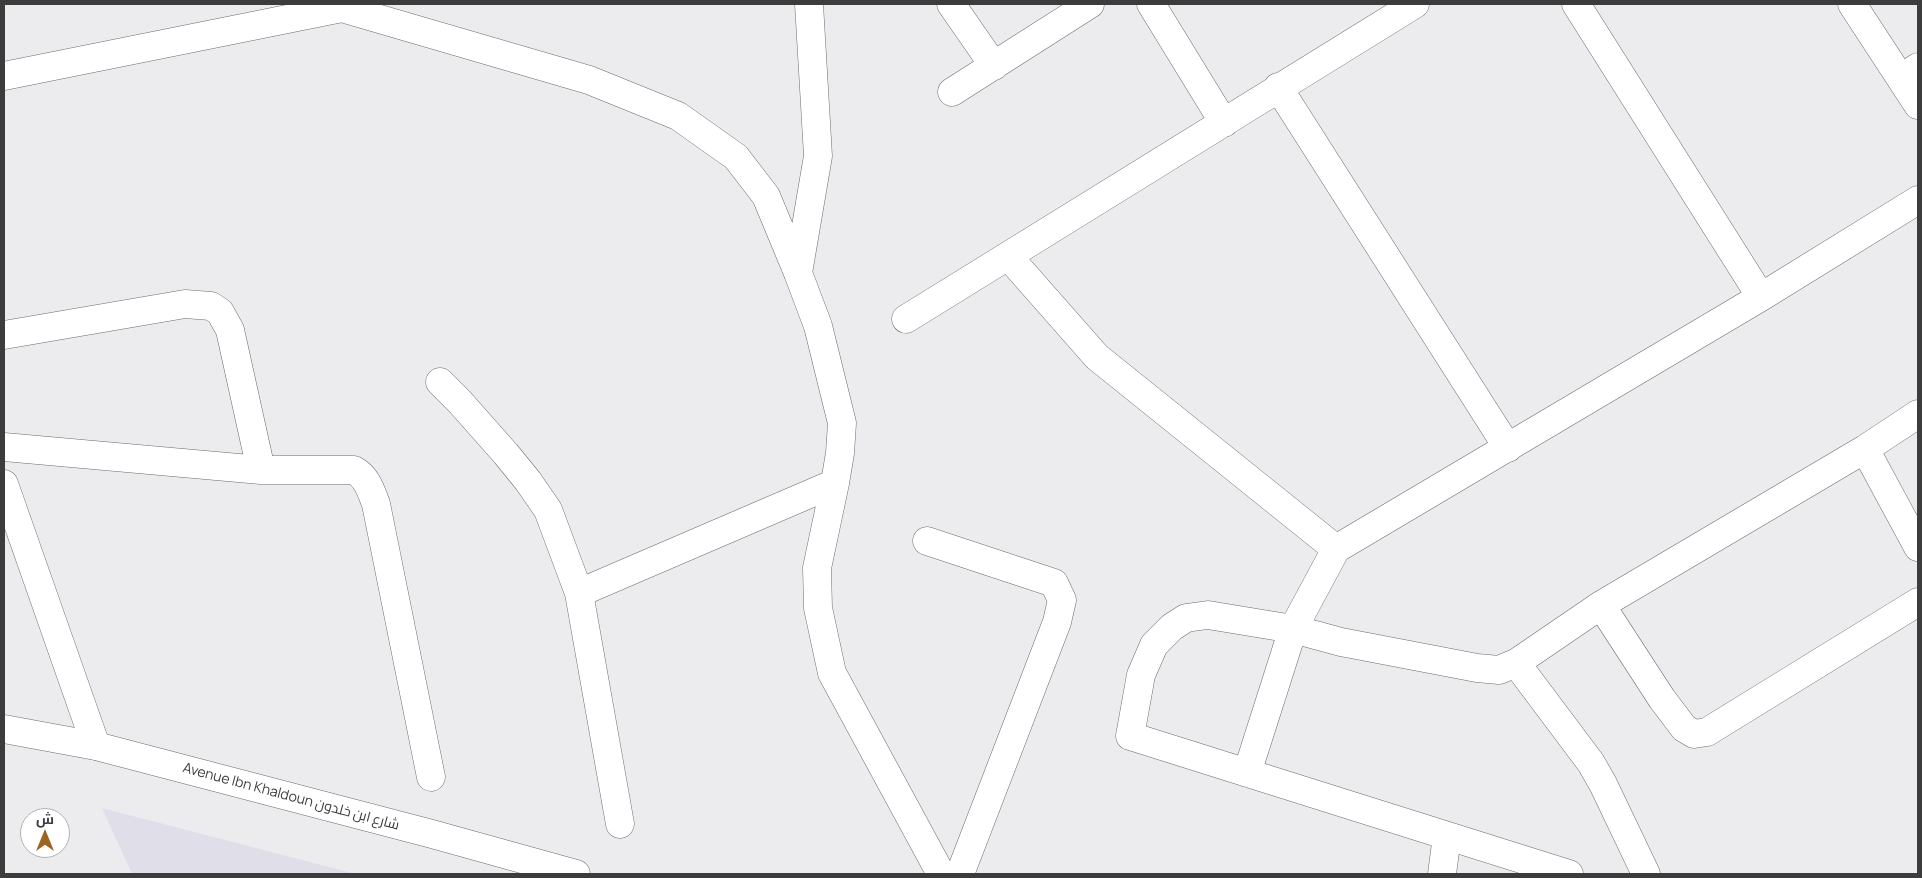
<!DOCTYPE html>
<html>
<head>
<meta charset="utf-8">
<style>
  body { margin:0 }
  #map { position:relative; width:1922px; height:878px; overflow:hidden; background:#ececef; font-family:Manrope,Cairo,sans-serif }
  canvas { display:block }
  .frame { position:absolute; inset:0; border:5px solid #3c3c3d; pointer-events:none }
  .north { position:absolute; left:20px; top:808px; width:50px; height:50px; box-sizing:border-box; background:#fff; border:1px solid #b1b1b1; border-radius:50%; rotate:0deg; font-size:14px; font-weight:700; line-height:20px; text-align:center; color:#3c3c3d }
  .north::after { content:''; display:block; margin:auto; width:18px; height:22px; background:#9c6321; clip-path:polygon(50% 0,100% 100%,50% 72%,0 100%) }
</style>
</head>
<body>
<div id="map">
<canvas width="1922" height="878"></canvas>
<div class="frame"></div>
<div class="north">ش</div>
</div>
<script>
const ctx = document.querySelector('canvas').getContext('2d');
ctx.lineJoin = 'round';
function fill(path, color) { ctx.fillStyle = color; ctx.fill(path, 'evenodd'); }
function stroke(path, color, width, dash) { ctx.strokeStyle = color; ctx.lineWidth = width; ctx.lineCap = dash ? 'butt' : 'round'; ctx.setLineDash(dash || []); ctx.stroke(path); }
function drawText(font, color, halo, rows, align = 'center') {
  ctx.font = font + ' Manrope,Cairo,sans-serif'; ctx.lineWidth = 4; ctx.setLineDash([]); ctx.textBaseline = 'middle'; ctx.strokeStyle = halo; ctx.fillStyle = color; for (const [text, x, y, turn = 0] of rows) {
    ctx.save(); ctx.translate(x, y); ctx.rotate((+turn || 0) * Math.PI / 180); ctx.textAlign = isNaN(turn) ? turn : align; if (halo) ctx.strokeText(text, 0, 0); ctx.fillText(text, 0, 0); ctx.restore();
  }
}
const built = new Path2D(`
  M102,808L356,874H132Z`);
const street = new Path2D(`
  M951,4L994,66
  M1151,4L1224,123
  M1576,4L1761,297
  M4,76L342,8L589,80L678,116L736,157L766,196L798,273L818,326L842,423L840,453L835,483L817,568L818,608L832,673L941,874
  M1902,78L1918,67
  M1278,87L1508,448
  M952,92L1090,4
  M1008,256L1097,357L1336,549
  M798,273L818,156L809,4
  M906,319L1415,4
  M4,335L185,304L211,306L220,312L230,330L261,470L4,447
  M440,382L460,402L506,454L528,481L548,510L579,593L620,824
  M1865,449L1918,547
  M261,470H354C367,477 371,491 376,504L431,777
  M4,484L96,746
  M927,541L1054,583L1062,600L1057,622L960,874
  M579,593L835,483
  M1601,605L1662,699L1684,728L1694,734L1707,732L1918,602
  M1516,663L1591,763L1603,784L1646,874
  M1247,773L1293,629L1336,549L1761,297L1918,200
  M1442,874L1447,836
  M1569,874L1130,736L1141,675L1154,645L1172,627L1186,618L1208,615L1293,629L1341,642L1477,668L1499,670L1516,663L1601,605L1865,449L1918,414`);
const secondary = new Path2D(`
  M1852,4L1918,105
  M4,729L96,746L432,834L576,874`);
const streetNames = [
  ["Avenue Ibn Khaldoun شارع ابن خلدون",291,797,15]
];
fill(built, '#dfdee9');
stroke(street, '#6c6c6f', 29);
stroke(secondary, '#6c6c6f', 29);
stroke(street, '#fff', 28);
stroke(secondary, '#fff', 28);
drawText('14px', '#3c3c3d', '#fff', streetNames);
</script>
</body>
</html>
